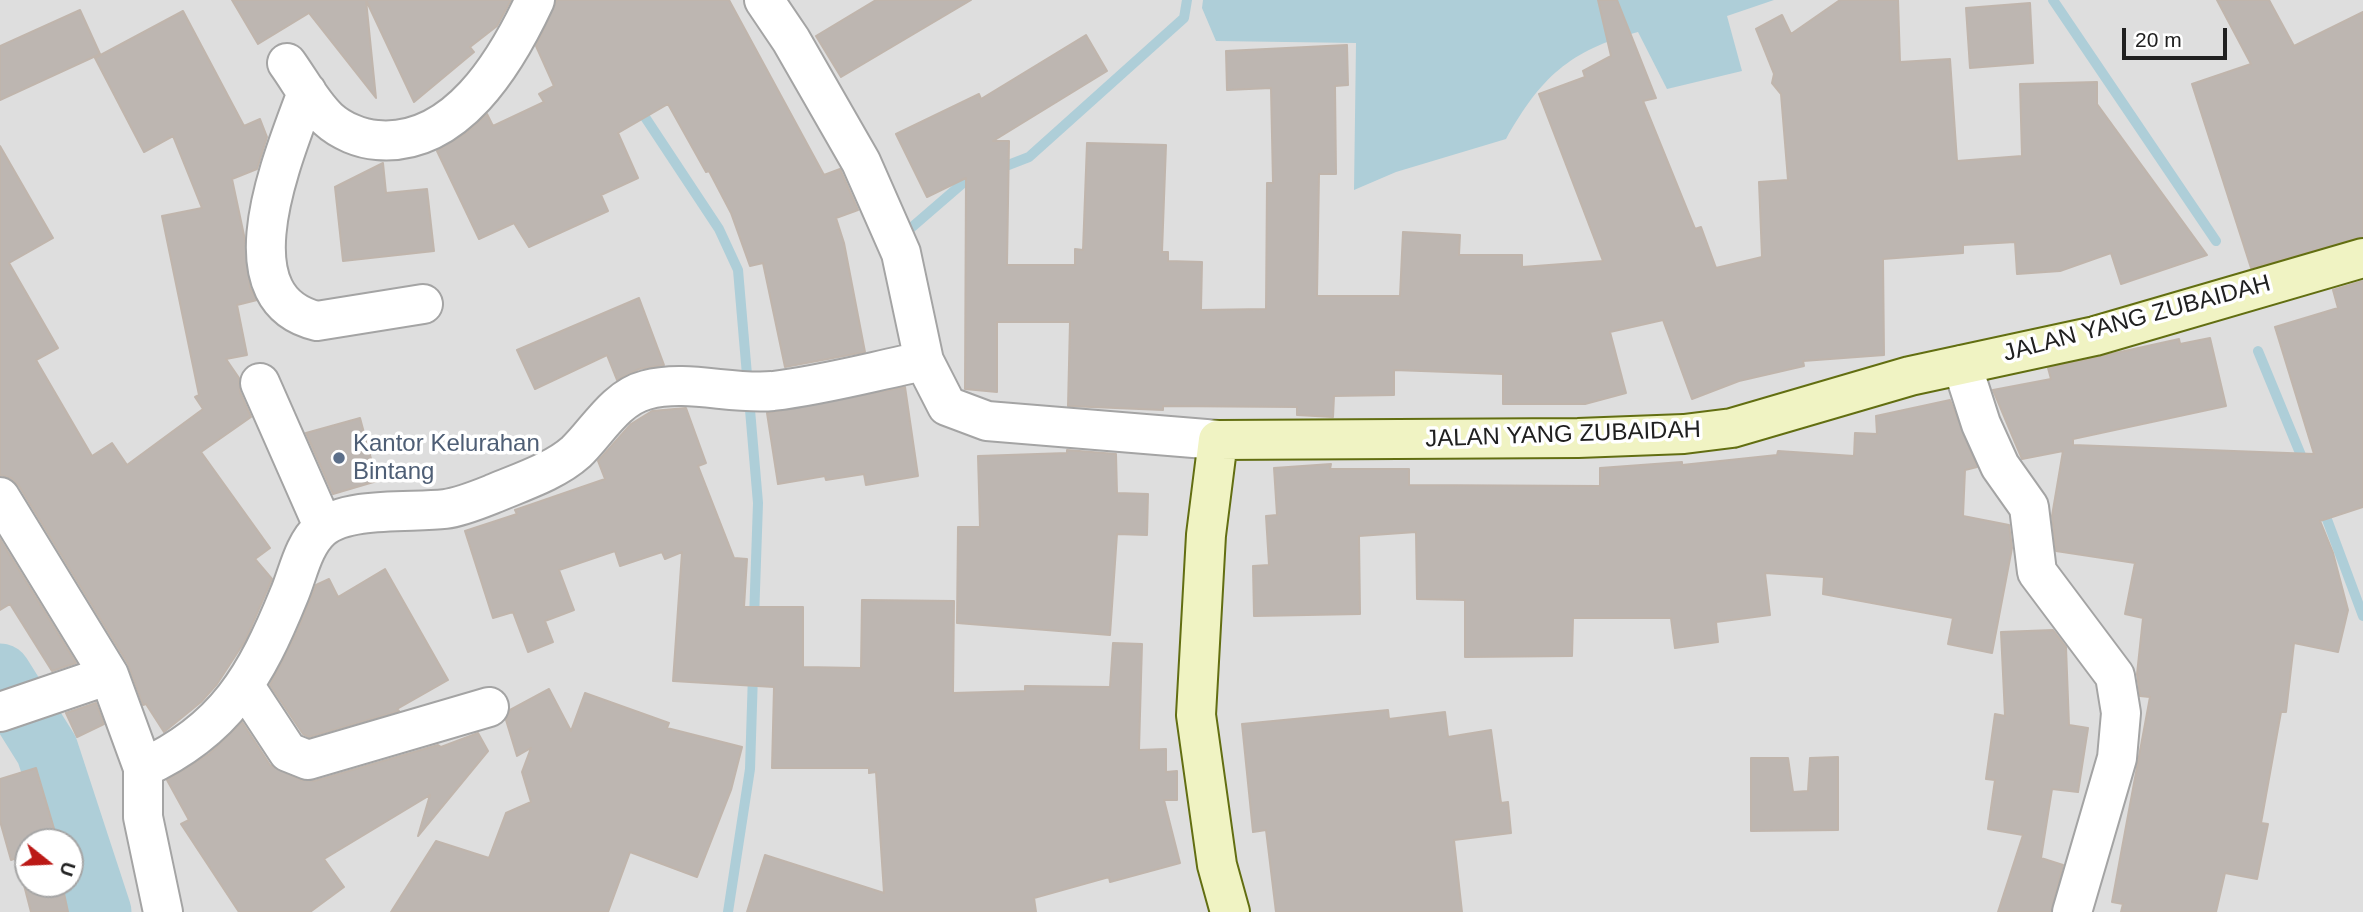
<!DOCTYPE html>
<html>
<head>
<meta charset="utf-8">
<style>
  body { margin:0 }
  #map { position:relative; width:2363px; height:912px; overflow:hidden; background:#f0ede8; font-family:Helvetica,sans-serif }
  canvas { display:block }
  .north { position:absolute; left:14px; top:828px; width:70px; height:70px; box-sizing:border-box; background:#fff; border:2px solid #a6a6a6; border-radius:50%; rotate:108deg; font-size:19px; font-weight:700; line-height:28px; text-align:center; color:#202020 }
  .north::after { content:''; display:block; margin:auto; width:24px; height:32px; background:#bb1916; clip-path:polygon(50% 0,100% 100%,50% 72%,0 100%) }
  .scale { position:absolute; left:2122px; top:28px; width:105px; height:32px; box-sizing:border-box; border:4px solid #202020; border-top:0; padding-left:9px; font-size:21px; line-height:24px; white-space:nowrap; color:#202020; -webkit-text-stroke:5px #fff; paint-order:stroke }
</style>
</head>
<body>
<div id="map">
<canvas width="2363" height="912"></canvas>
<div class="north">U</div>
<div class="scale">20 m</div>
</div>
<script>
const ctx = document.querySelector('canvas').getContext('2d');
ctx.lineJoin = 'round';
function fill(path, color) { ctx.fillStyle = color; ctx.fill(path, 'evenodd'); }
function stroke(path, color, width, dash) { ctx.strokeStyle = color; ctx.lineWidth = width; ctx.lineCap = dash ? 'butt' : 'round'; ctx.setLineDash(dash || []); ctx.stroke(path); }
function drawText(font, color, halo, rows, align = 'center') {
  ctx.font = font + ' Helvetica,sans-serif'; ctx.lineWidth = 7; ctx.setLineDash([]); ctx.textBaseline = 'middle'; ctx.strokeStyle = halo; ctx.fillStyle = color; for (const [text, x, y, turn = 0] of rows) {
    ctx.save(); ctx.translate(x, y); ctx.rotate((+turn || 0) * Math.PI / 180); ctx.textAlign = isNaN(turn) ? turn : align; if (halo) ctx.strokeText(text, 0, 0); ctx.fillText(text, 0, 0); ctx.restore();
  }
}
const residential = new Path2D(`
  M0,0H2363V912H0ZM28,842H70V884H28Z`);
const water = new Path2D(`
  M1203,0H1774L1727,16L1742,71L1667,89L1638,32C1569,51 1541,77 1506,139L1396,172L1354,190L1356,43L1216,41L1202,8Z`);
const stream = new Path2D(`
  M2053,0L2216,241
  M639,108L719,229L738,270L758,503L754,619
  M998,169L1029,157L1184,18L1187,0
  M904,234L963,183L979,177
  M2258,351L2305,465
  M2322,506L2363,616
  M728,912L750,769L753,674`);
const river = new Path2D(`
  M0,675L47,750L100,912`);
const building = new Path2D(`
  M232,0H366L376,98L309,13L258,44Z
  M366,0H511L497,26L470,47L474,52L414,102Z
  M557,0H729L824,175L840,169L858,210L836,218L844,243L865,352L785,367L763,263L750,266L731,213L709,171L706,172L668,104L618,133L638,178L601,195L608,211L529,247L514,223L479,239L437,151L466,133L487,114L493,126L544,102L539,94L554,86L536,46Z
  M876,0H971L841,77L816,36Z
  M1598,0H1617L1656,98L1643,101L1695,229L1701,227L1716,268L1762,257L1759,182L1788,180L1781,94L1772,83L1774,74L1756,29L1782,15L1791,34L1840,0H1898L1900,62L1950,59L1957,161L2022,156L2020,84L2097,82V104L2207,255L2121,284L2111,253L2060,271L2017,274L2015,242L1963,245V253L1883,259L1884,355L1803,361L1804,366L1739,381L1692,399L1663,320L1610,332L1626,393L1585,404H1503V374L1394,370V395L1334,396L1333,417L1297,415V407L1163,406V410L1068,406L1070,322H997V392L965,389L966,178L927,197L896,134L979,94L981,99L1086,35L1107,71L993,141H1009L1007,265H1075V249L1083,250L1087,143L1166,145L1162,252H1168V261L1202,262L1201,310L1266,309L1267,183H1273L1271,88L1227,90L1226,51L1347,45L1348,85L1335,86L1336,174H1319L1317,296H1400L1403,232L1460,235L1459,255H1522V267L1603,261L1539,94L1585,77L1583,71L1611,56Z
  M2217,0H2269L2294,46L2363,12V237L2251,268L2192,84L2251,64Z
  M2030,3L2033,63L1970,68L1966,8Z
  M80,10L100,54L0,100V46Z
  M183,11L244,126L260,119L267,137L257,169L232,179L245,240L250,288L257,300L237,305L247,355L226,359L239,378L240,392L251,417L201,452L270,548L255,559L272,579L245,641L217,684L201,702L164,732L146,704L143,705L128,664L19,486L11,478L0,475V146L53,238L9,263L58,348L36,360L92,456L112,443L127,465L203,409L195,397L199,395L162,216L202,208L173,136L144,152L95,58Z
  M383,163L386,193L427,189L434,251L343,261L335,187Z
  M2363,281V507L2320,521L2333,553L2348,610L2338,652L2294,643L2286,712H2281L2261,823L2268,824L2257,879L2225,873L2216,912H2121L2123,904L2112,902L2150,697L2140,696L2137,674L2143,618L2125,614L2135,563L2056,551L2052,516L2063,451L2022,459L1993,390L2051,379L2048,368L2179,339L2180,344L2210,338L2226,406L2073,439V445L2314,454L2275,327L2338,308L2333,290Z
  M639,298L664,365L639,369L617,380L607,355L535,389L517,350Z
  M905,387L918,476L866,485L864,474L826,480L825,476L778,484L767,413Z
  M1950,400L1977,467L1965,470L1963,516L2009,525L2012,548L1992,653L1948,644L1953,618L1823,594L1824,577L1765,573L1770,615L1716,622L1718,642L1675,648L1671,618H1573L1572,656L1465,657V600L1417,599L1416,532L1359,536L1360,614L1254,616L1253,566L1269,565L1266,516L1277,515L1274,468L1331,464L1330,469H1409V485L1600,486V468L1682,462V465L1777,455L1778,451L1854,456L1855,433L1877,434L1876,416Z
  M686,408L706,463L698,466L734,558L747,559L744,607H803V667L861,668L862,600L954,601L953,693L1025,691V686L1110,687L1113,643L1142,644L1139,750L1166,749V772L1177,771V800H1164L1180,863L1110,882L1109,877L1034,898L1036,912H747L765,855L884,893L876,772L869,773V768H772L774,687L673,681L682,552L665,559L662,552L620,566L615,551L559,570L574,610L545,621L553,642L528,652L513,612L493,618L465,531L517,514L515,510L605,479L598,461L631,424L652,411Z
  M360,418L377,481L333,494L306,433Z
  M1067,450L1116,454L1117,493L1148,494L1147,535L1117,534L1110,635L957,623L958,527H980L978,456L1067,453Z
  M0,539L76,663L52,671L10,604L0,610Z
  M385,569L448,680L397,709L399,711L309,737L303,734L270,685L296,634L316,585L329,579L338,597Z
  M2053,630L2066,647L2069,725L2088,728L2078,792L2052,789L2041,858L2063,865L2051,912H1998L2023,835L1988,829L1995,780L1986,779L1995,714L2005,716L2001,632Z
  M549,689L571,731L585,693L669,723L667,728L742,747L731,790L697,877L630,852L608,912H391L436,841L489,858L506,813L531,802L522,772L531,748L517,756L506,720L510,710Z
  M96,703L104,724L77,737L66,713Z
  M1388,710L1389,719L1445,712L1448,737L1491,730L1501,803L1508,802L1511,833L1454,840L1462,912H1276L1266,830L1253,832L1242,724Z
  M242,722L270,765L301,780L314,781L438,745L441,747L478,733L488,751L418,836L430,795L324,859L344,887L310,912H239L181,824L189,820L167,780L209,754Z
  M1838,757V830L1751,831V758H1788L1793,792L1808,791L1810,758Z
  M36,768L58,842H28V884H62L68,912H31L17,858L11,860L0,821V779Z`);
const street = new Path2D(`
  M764,0L791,40L861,162L901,253L924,361L947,406L987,421L1218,440
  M287,63C300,81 312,104 328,119C341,131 361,139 377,140C456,147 506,62 535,0
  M307,92C287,149 220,298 317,321L423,304
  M1962,365L1981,424L2000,466L2029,507L2037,572L2115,676L2121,713L2117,758L2072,912
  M260,383L323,526
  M0,497L109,675L143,768V817L163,912
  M244,685L288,752L308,760L489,707
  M0,712L109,675
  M143,768C226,730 256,676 289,595C298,574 303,545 321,529C346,506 413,513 445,509C461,507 480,499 495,493C521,482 555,471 576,452C597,432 615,398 646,390C687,379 731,395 773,391C824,385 874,371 924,361`);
const secondary = new Path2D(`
  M1230,912L1217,865L1196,715L1206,535L1218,440L1578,438L1684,434L1732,428L1910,376L2095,336L2363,258`);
const markers = [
  [339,458,7,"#5c6f8a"]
];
const streetNames = [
  ["JALAN YANG ZUBAIDAH",2137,319,-15],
  ["JALAN YANG ZUBAIDAH",1563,435,-2]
];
const serviceNames = [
  ["Kantor Kelurahan",353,444],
  ["Bintang",353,472]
];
fill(residential, '#dedede');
fill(water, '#aeced8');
stroke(stream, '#aeced8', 10);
stroke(river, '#aeced8', 63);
fill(building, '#bdb6b1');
stroke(building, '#c0b5ac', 2);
stroke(street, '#a4a4a4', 42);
stroke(secondary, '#626e11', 42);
stroke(street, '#fff', 38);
stroke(secondary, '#f0f3c3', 38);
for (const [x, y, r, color] of markers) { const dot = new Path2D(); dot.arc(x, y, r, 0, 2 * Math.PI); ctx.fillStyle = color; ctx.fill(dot); stroke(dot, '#fff', 2.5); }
drawText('24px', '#202020', '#fff', streetNames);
drawText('24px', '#4e5e75', '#fff', serviceNames, 'left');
</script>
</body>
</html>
